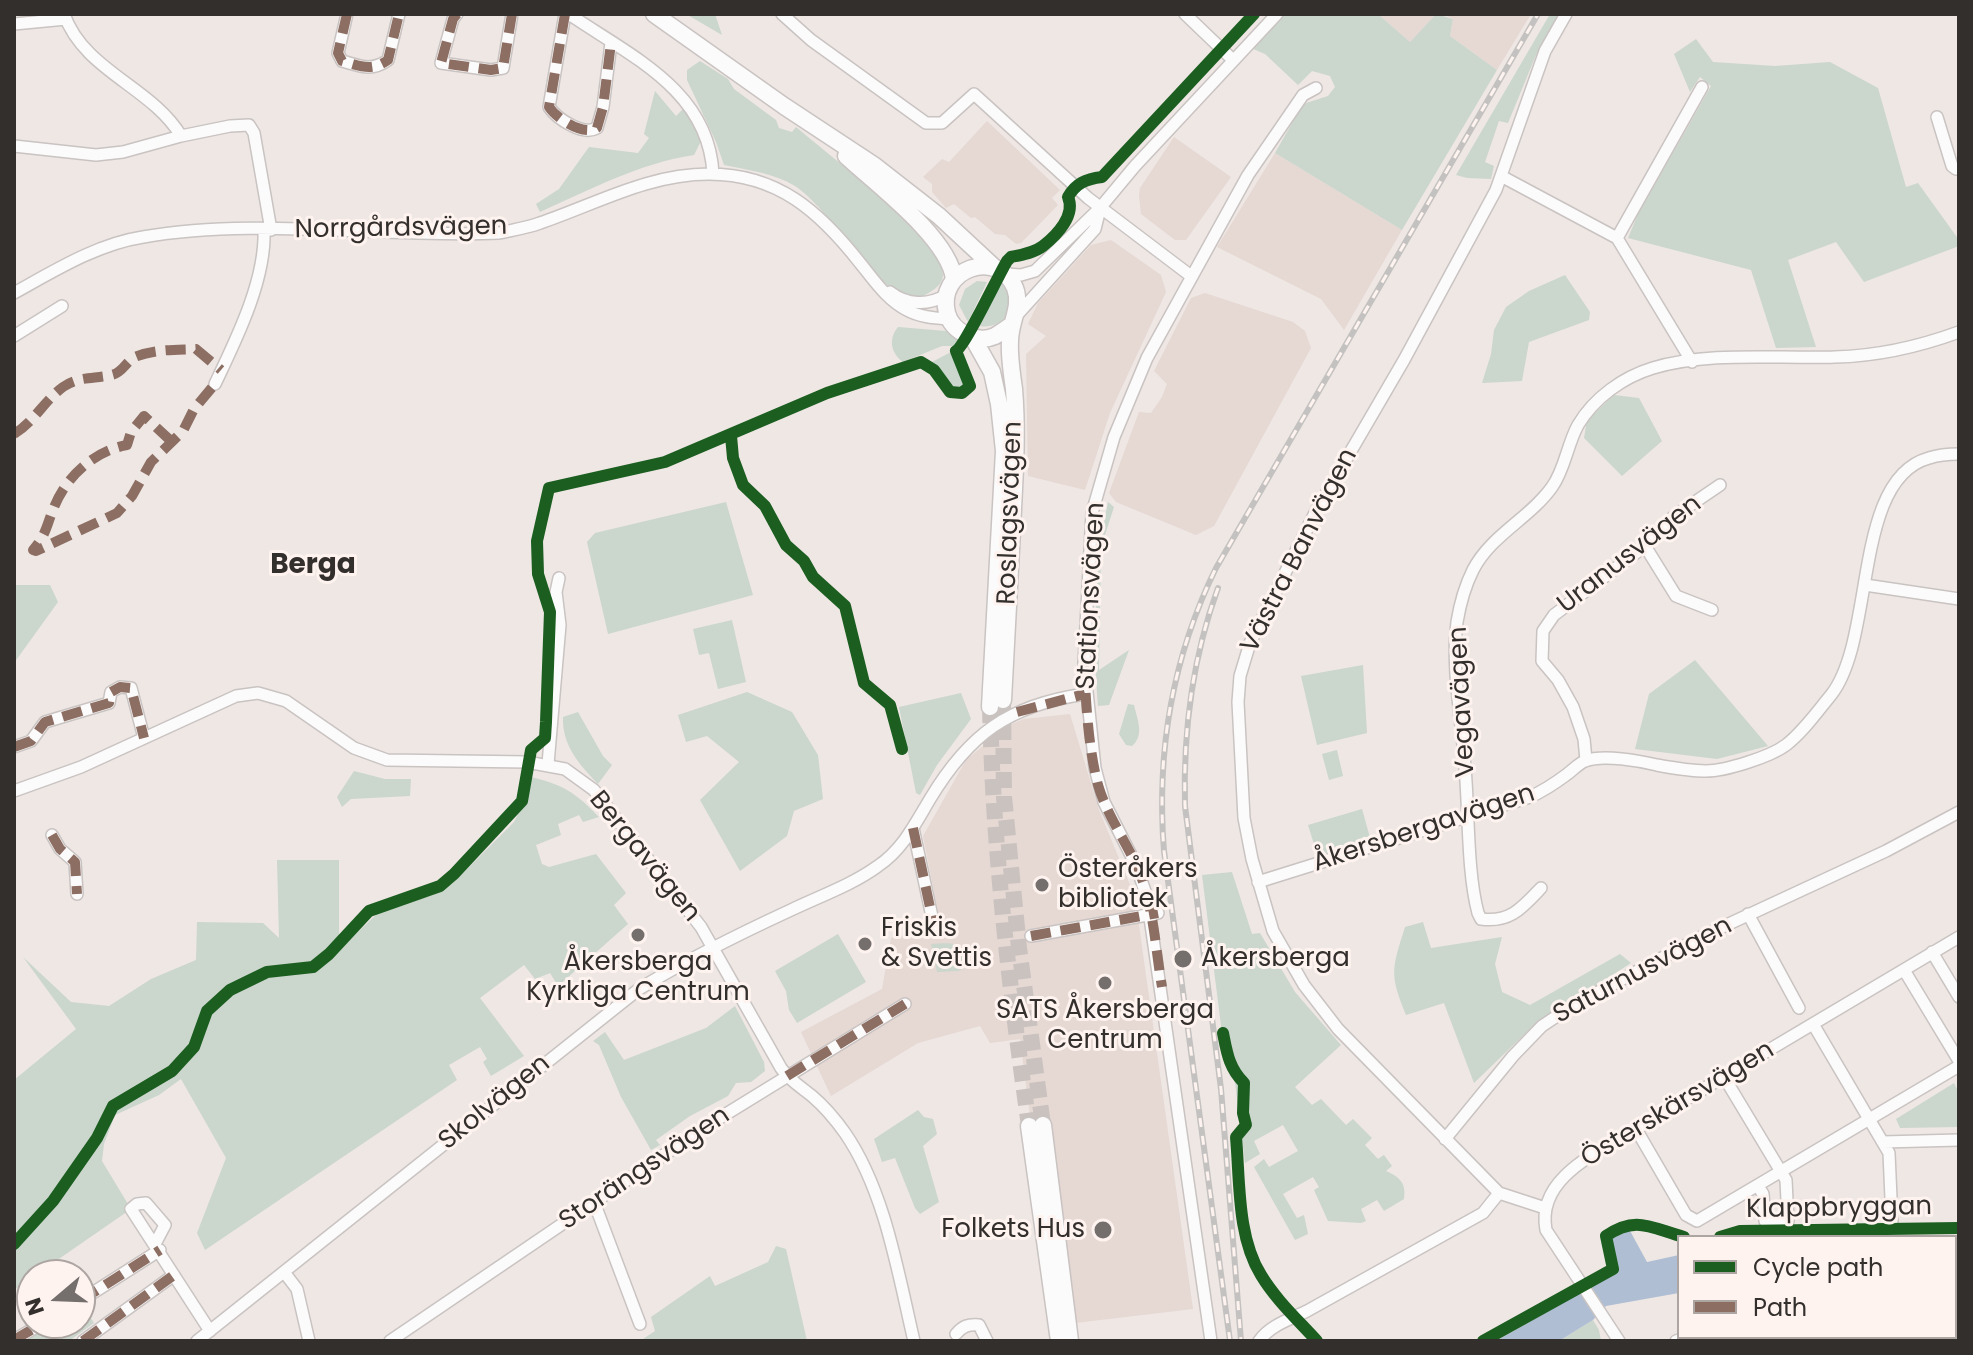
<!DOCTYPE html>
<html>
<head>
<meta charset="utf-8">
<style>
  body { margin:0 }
  #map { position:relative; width:1973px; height:1355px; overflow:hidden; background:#eee7e4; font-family:Poppins,sans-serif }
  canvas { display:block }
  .frame { position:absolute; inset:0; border:16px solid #332f2d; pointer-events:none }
  .legend { position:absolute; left:1677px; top:1235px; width:280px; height:104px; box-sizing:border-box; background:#fef3ef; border:2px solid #ada5a1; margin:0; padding:10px 14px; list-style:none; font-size:24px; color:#332f2d }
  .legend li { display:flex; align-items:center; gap:16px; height:40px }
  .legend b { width:40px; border:2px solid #ada5a1 }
  .north { position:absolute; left:16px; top:1259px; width:80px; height:80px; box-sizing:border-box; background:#fef3ef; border:2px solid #ada5a1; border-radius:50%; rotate:251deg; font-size:22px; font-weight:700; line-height:32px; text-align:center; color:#332f2d }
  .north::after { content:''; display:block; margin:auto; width:28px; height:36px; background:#746f6d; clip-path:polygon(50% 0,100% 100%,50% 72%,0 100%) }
</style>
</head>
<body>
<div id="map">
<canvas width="1973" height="1355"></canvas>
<div class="frame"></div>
<ul class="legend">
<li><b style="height:10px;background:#1b5e20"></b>Cycle path</li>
<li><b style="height:10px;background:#8d6e63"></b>Path</li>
</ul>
<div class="north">N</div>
</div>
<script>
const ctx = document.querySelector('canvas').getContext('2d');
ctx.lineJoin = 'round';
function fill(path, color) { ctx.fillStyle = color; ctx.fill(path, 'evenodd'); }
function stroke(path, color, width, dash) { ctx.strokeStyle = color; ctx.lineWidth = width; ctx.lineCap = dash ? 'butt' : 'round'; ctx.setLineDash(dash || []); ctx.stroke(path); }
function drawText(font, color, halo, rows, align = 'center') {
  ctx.font = font + ' Poppins,sans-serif'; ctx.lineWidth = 6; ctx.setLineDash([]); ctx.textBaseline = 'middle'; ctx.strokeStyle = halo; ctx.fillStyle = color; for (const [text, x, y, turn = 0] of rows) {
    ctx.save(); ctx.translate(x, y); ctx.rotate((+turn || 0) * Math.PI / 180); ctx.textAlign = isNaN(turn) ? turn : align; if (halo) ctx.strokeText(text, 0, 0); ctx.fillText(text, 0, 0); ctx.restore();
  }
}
const built = new Path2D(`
  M1378,14H1436L1410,42Z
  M1443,14H1531L1497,70L1450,36L1453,19Z
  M987,121L1060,190L1052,198L1058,205L1021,243L1016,244L1005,235L995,234L975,217L971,218L954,204L946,208L932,192V184L923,177L942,159L949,162Z
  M1174,137L1231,177L1186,240H1175L1141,214L1139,196L1140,188Z
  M1275,153L1402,230L1344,330L1321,299L1217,247Z
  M1111,240L1161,275L1166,292L1110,413L1085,490L1028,476L1026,354L1046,336L1028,324L1038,303L1091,245Z
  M1205,293L1293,322L1305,331L1311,348L1214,526L1196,535L1116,502L1109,493L1139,412L1151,413L1162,397L1167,384L1154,371L1191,298Z
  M1070,714L1099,810L1135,897L1193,1309L1075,1323L1046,1116H1030L1020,1039L990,1043L980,1026L918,1043L831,1096L801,1032L882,989L891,938L941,927L923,836L966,760L1007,726L1024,719Z`);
const green = new Path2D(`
  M686,14H715L722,35Z
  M1283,14H1378L1410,42L1436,14L1453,19L1450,36L1497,70L1402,230L1275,153L1303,104L1328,96L1335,87L1330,76L1312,71L1298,85L1265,54L1251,48Z
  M1550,14H1560L1536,55L1508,123L1499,121L1485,162L1494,166L1491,179L1467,178L1456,175Z
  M1696,39L1713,62L1775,66L1830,62L1878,88L1906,187L1918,183L1959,240V246L1864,282L1836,242L1788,260L1816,347L1776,348L1751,270L1628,238L1638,214L1711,86L1700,77L1690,92L1674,54Z
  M700,61L728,79L734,89L776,120L779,128L792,132L796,127C823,150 945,244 943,275C942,287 931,291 922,297C917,296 909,296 904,295C871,284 830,209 795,186C774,173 747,170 724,165L716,142L687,80V70Z
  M655,91L676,116L684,108L698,126L701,141L694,155C640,163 589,190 540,212L536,204L559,189L589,147L638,153L649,138L644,134Z
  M1565,275L1590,312L1589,320L1529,342L1522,381L1482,383L1491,354L1494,330L1506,307L1529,291Z
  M977,281L987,282L968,322L959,305L965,289Z
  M1001,282C1020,306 1007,330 977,326Z
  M898,327L946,331L961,343L957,346H942L903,362C891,353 888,339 898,327Z
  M951,352L964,383L959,389H953L930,363Z
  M1614,395L1639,398L1662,441L1622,476L1584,438L1587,420Z
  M726,502L753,595L608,634L587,542L595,533Z
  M1108,502L1114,507L1101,547L1099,670L1129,650L1109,705L1098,706C1093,640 1094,568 1108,502Z
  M14,585H50L58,602L14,663Z
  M732,620L746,682L718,689L709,653L699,655L693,629Z
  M1695,660L1768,746L1717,759L1635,749L1649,694Z
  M1363,665L1367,733L1317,745L1301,676Z
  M747,692L792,712L818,755L823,799L794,811L787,836L740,871L700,800L739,762L707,736L686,742L678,715Z
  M961,693L971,719L937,765L920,795L916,793L899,707Z
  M1128,704L1134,705C1137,719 1145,735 1132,746L1126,745L1119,734Z
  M578,712L603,756L612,765L598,784C580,765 562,746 563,717Z
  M1337,750L1343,776L1329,780L1322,754Z
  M354,771L385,779H411L410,796L351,799L342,807L337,797Z
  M531,777C564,785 576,793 599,817L583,822L579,815L558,824L561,835L536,845L542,864L549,867L596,854L626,893L614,905L628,924L558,986L550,973L535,979L524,965L480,998L524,1056L491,1076L483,1062L487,1059L480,1047L449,1065L457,1080L205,1250L197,1233L226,1158L181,1079L159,1095L115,1115L104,1144L102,1161L131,1209L14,1290V1080L76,1029L23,957L71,1002L109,1006L151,979L196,960L197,922L263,923L279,938L277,860H339V938L345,944L379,912L433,895L452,884L514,822L525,801Z
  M1362,809L1371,841L1318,857L1308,825Z
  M1232,872L1252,934L1260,933L1295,992L1341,1045L1295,1087L1312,1105L1321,1099L1346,1125L1353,1119L1372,1138L1365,1145L1378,1159L1384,1155L1392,1166L1386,1171C1401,1178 1406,1183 1404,1199L1384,1211L1377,1200L1361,1209L1366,1221L1361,1223L1328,1221L1314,1190L1319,1187L1313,1177L1283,1194L1297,1218L1304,1215L1308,1234L1295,1240L1254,1167L1264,1159L1269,1167L1298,1151L1283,1125L1254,1141L1260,1154L1245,1163L1233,1066L1226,1065L1202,875Z
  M1423,922L1431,948L1502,937L1495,964L1502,992L1530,1005L1620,954L1631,963L1532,1027L1474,1083L1444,1003L1406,1015C1389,973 1392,969 1405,927Z
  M838,934L866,982L797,1023L789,1010L786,991L775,971Z
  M931,944C955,942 965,942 971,966L958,971L937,972Z
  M735,1006L764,1062L765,1071L751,1082L736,1083L728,1096L690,1116L656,1140L660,1145L651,1150L621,1097L599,1045L593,1041L605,1032L624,1060L706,1028Z
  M1954,1083L1959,1093V1127L1900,1128L1896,1119Z
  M918,1110L924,1117L933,1119L937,1134L923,1146L939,1202L920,1214L915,1208L895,1158L882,1162L874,1139Z
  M776,1246L786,1249L807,1341H640L655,1331L651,1317L710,1276L715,1286L768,1262Z
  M81,1302L94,1323L69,1341H20L49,1323H80Z
  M1593,1320L1599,1330L1601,1341H1559Z
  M1955,1331L1959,1341H1884L1883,1338L1955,1337Z`);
const water = new Path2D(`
  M1629,1229L1647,1262L1679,1255V1293L1606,1306L1593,1320L1559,1341H1496L1615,1273L1610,1240Z`);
const primaryTunnel = new Path2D(`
  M1003,700L1004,797L1019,948L1043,1125
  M990,707C993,849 1009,985 1029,1126`);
const street = new Path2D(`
  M64,14C84,71 152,87 181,136L230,126L249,125L254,133L271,230
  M347,14L338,53L342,61C360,66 371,72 388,60L399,14
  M457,14L453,19L441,63L491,70L503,68L512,14
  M565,14L549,107C557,119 583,136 597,128L603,107L611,43
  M569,14C630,56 709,90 713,174
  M782,14L811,40L926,123H942L974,94L1088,198L1191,276
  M1185,14L1233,60
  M14,24L66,19
  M1937,117L1952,166L1956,169L1959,168
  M14,146L96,155L123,152L181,136
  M1501,176L1617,238L1692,362
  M1617,238L1702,87
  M1005,274L1021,275L1035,271L1100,208L1135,166L1277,14
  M890,292C907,305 928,306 946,295
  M14,293C54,271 97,244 143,237C256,217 383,238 499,233C512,230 527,228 540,223C596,204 648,174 709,174C778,174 820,212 860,263C874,280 887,300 907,310C919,317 935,318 948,319
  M1016,316L1095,229L1100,209
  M14,336L62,306
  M215,384C236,340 266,280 264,230
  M1645,546L1676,596L1712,610
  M1865,585L1959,599
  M14,747L31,741L45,722L109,703L111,692L120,687L131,688L144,738
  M1586,760L1584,739L1573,707L1558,680L1542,661L1543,631L1554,615L1645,546L1673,517L1720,485
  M548,764L560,625L556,592L559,578
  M14,791L81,767L236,696L258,693L286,701L354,748L387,760L527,762L565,769L594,790L701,927L781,1068C789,1080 801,1087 812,1096C825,1107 835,1119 845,1133C885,1191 898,1273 914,1341
  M913,828L934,926
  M52,835L60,849L75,862L77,894
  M1258,882L1530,797C1543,791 1554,784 1566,775C1572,771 1579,763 1585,761C1603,754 1640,761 1657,765C1673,768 1690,771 1706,771C1725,771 1770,757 1786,745C1803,732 1817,712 1831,695C1876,638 1852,479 1929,458C1938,455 1949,454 1959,454
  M1541,888C1522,908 1510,923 1481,919L1478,913C1467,872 1469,811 1465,768C1462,722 1451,667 1457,622C1460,604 1465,586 1473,570C1491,535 1530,518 1552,487C1565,469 1567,445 1578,425C1594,398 1623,377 1653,368C1709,351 1777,359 1835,357C1879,356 1918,347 1959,332
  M1748,914L1799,1008
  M1031,936L1158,913
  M1932,952L1959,997
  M1904,970L1959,1061
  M1813,1024L1889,1153L1892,1221
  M1724,1077L1786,1180L1788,1221H1765L1763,1194L1758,1186
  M1636,1129L1686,1215L1697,1221L1959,1066
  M1445,1139L1513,1056L1542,1026L1572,1006L1705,935L1886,851L1959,812
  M1883,1142L1959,1140
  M594,1202L640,1324
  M1545,1208L1499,1193L1338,1029L1304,985L1273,931L1252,859L1244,818L1238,702L1240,676L1250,643L1316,511L1404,360L1496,190L1545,51L1566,14
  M155,1244L165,1225L146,1203L137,1204L131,1209L210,1331
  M284,1272L297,1289L309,1341
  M80,1301L160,1250
  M1955,1315H1959
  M956,1334C963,1326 968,1324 979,1325L987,1341
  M1766,1337L1767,1341
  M14,1340L43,1323
  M83,1341L174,1275
  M197,1341L639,989C688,959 739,934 791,910C820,896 852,885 878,866C903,849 915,824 930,799C969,734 1009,705 1085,694
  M390,1341L705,1127L905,1004
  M1211,1341L1147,897L1136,865L1104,802L1095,768L1084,663L1092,513L1114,437L1147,358L1248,175L1303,95L1316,88
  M1259,1341C1270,1325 1291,1319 1307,1311L1483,1213L1499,1193
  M1619,1341L1546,1230C1536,1177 1599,1152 1636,1129L1959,937
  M1676,1341L1687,1337`);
const secondary = new Path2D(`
  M654,14L784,106L875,166L939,216L995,268
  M846,156C876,184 949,238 954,279`);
const primary = new Path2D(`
  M973,338L992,372L999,404L1004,451L990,707
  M1003,700C1006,643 1009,586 1012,530C1014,483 1018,436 1014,389C1012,374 1009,357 1010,341C1010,322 1022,306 1015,288C998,247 936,269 947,313C952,332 977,344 995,336C1000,333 1006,329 1010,326
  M1043,1125L1070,1341
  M1029,1126L1059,1341`);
const rail = new Path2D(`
  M1218,588C1192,659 1183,731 1185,806L1221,1089L1241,1341
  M1230,1341L1164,851C1156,751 1172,658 1216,568L1538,14`);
const quiet = new Path2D(`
  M347,14L338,53L342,61C360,66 371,72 388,60L399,14
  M457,14L453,19L441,63L491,70L503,68L512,14
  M565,14L549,107C557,119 583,136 597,128L603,107L611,43
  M14,434C34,422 44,401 63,387C79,376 94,379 111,375C123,373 125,362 135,357C154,349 176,350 196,349L221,370
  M171,441L144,416L131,432L127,445C94,451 65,477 53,510C46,527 46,535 33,550L36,551L117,513L132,496L151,462L183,431L194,409L215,384
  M1084,663C1086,703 1088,746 1098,785C1108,819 1130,846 1142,879C1154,913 1156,952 1162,987
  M1017,712L1085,694
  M14,747L31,741L45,722L109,703L111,692L120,687L131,688L144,738
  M913,828L934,926
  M52,835L60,849L75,862L77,894
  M1031,936L1158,913
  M787,1076L905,1004
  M80,1301L160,1250
  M14,1340L43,1323
  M83,1341L174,1275`);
const cycleway = new Path2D(`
  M731,436L733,458L743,485L765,506L786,545L804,561L813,577L845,606L864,683L890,705L902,749
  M1223,1033C1227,1053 1229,1068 1244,1083L1243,1113L1246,1125L1236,1137C1240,1182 1237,1236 1261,1275C1276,1300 1298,1320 1317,1341
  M1720,1237L1740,1231L1959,1228
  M14,1244L53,1201L97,1138L113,1106L172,1071L194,1047L207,1011L230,990L267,972L313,967L329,954L369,911L440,886L454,874L522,801L531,750L545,738L546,722L550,612L538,574L537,541L549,488L665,462L827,393L921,362L934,370L950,392L962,393L970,386L956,351C965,346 998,276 1007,261L1011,257C1021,255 1034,253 1043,246C1057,235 1076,215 1068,197C1076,183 1086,179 1102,177L1254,14
  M1483,1341L1613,1269L1606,1236C1636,1215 1651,1228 1684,1237`);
const markers = [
  [1042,885,8,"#746f6d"],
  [638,935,8,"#746f6d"],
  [865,944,8,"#746f6d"],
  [1183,959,10,"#746f6d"],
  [1105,983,8,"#746f6d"],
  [1103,1230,10,"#746f6d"]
];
const streetNames = [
  ["Norrgårdsvägen",401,229,-1],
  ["Roslagsvägen",1011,513,-88],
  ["Västra Banvägen",1300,551,-63],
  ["Uranusvägen",1630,555,-38],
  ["Stationsvägen",1092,596,-87],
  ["Vegavägen",1463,702,-93],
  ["Åkersbergavägen",1424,829,-18],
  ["Bergavägen",644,857,51],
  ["Saturnusvägen",1643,971,-28],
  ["Skolvägen",495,1103,-39],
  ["Österskärsvägen",1678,1105,-31],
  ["Storängsvägen",645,1169,-34],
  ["Klappbryggan",1839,1209,-1]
];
const poiNames = [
  ["Österåkers",1058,870],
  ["bibliotek",1058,900],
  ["Friskis",881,929],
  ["& Svettis",881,959],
  ["Åkersberga",1201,959],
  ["Åkersberga",638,963,"center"],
  ["Kyrkliga Centrum",638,993,"center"],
  ["SATS Åkersberga",1105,1011,"center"],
  ["Centrum",1105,1041,"center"],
  ["Folkets Hus",1085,1230,"right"]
];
const neighbourhoodNames = [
  ["Berga",313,566]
];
fill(built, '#e6d8d3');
fill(green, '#cbd6cd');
fill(water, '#b0bed3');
stroke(primaryTunnel, '#c9c2bf', 16, [16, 8]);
stroke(street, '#c9c3c2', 14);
stroke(secondary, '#c9c3c2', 19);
stroke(primary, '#c9c3c2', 19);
stroke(street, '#fcfbfb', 11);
stroke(secondary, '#fcfbfb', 16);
stroke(primary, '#fcfbfb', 16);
stroke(rail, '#c4c2c0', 6);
stroke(rail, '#fef3ef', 3, [9]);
stroke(quiet, '#8d6e63', 10, [20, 10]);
stroke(cycleway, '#1b5e20', 12);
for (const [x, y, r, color] of markers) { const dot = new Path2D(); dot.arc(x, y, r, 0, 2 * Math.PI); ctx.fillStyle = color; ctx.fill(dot); stroke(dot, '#fef3ef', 3); }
drawText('26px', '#332f2d', '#fef3ef', streetNames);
drawText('26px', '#332f2d', '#fef3ef', poiNames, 'left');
drawText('bold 28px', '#332f2d', '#fef3ef', neighbourhoodNames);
</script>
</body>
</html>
